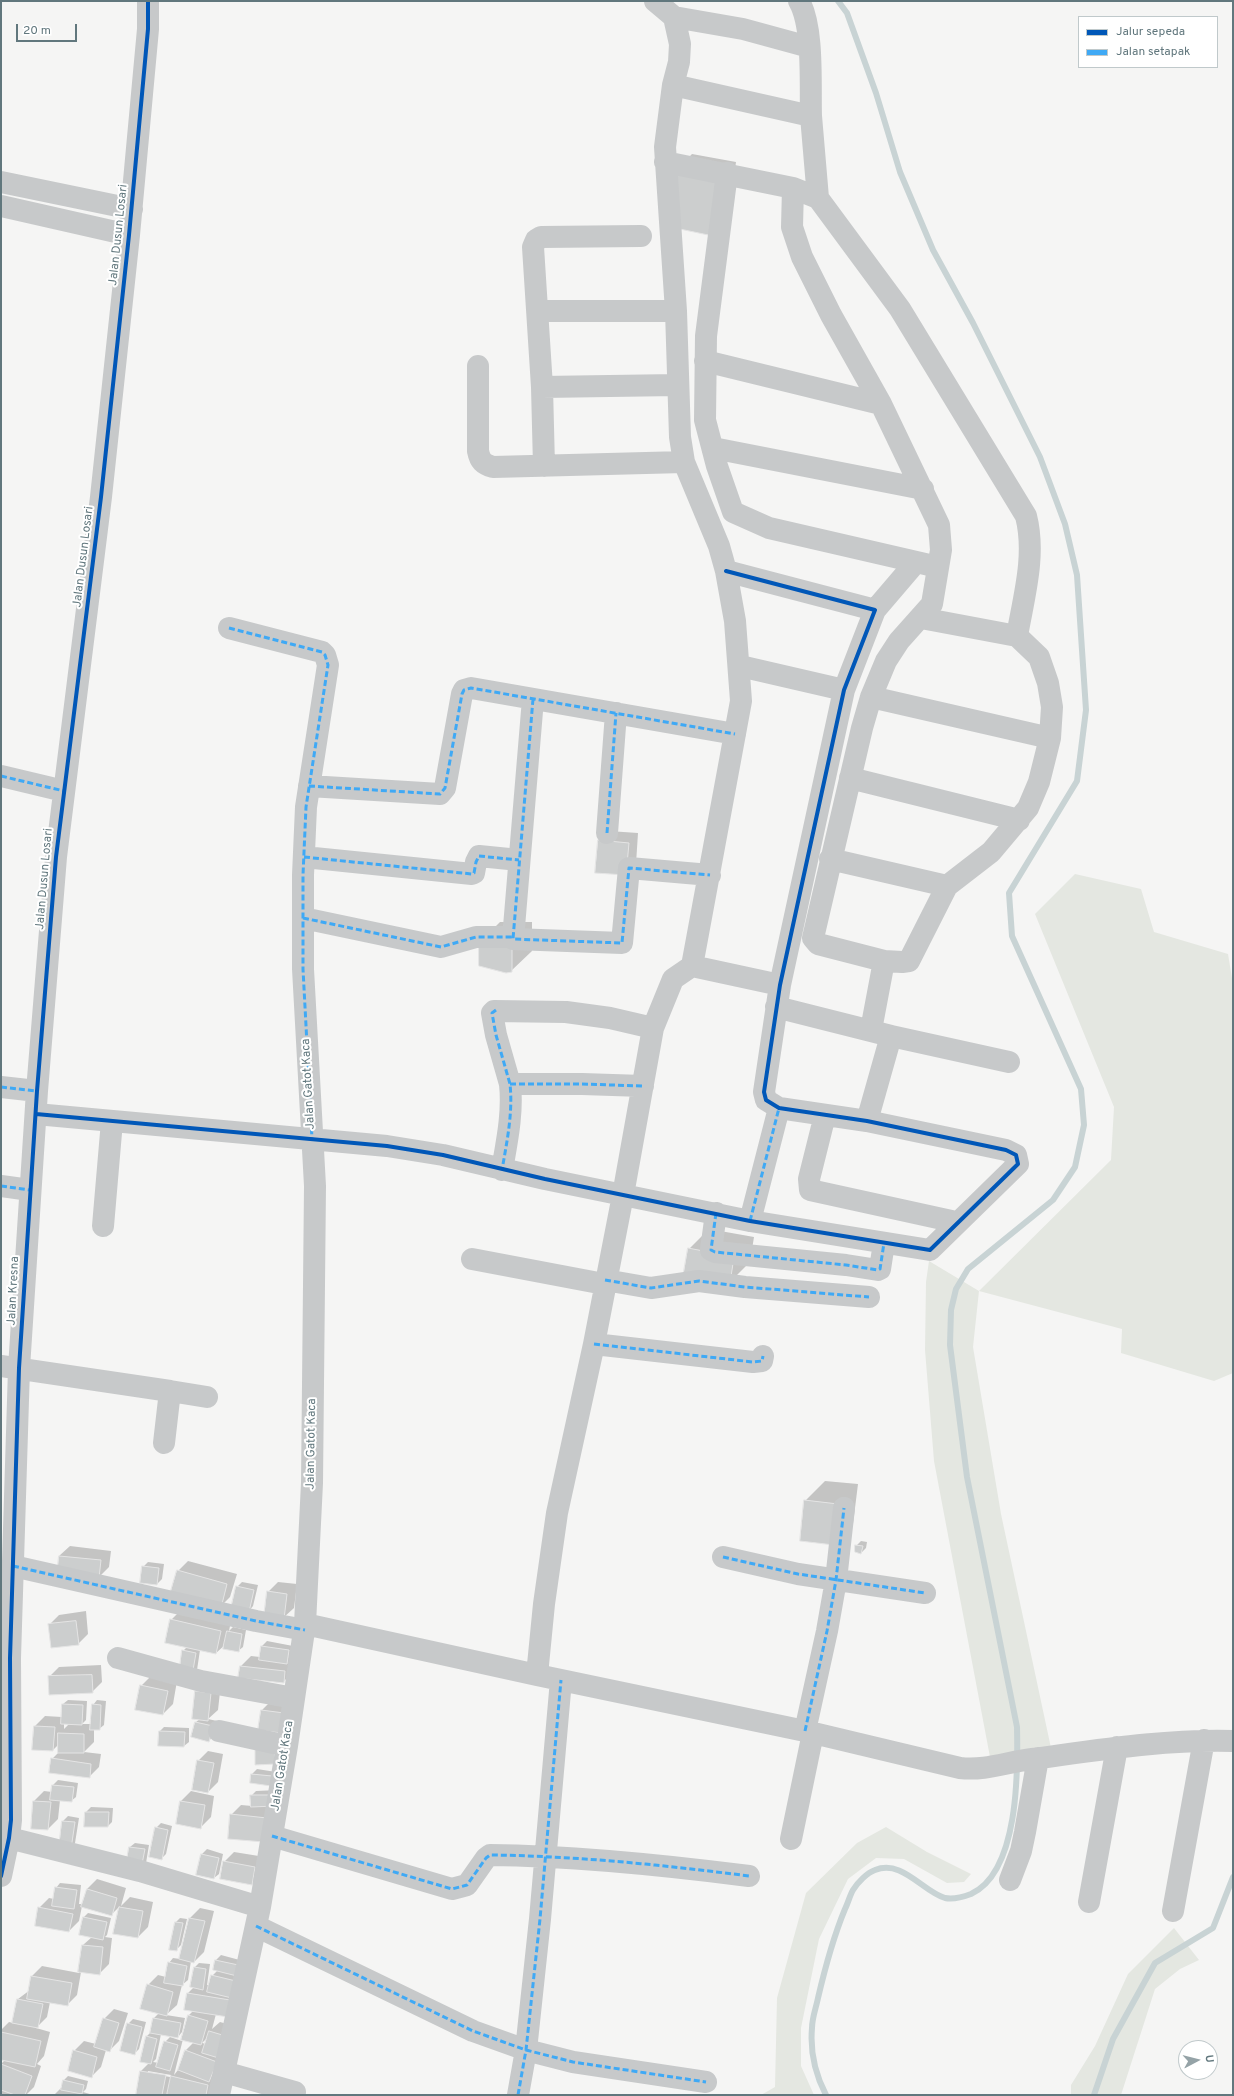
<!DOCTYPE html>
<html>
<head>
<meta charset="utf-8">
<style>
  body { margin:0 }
  #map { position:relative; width:1234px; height:2096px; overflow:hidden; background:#f5f5f4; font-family:Overpass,sans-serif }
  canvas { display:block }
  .frame { position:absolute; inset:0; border:2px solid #61777d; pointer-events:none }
  .legend { position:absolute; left:1078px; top:16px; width:140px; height:52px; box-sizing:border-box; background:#fff; border:1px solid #c0c9cb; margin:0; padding:5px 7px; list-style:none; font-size:12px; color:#61777d }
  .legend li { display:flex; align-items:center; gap:8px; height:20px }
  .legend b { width:20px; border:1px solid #c0c9cb }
  .north { position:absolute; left:1178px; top:2040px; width:40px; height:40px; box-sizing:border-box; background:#fff; border:1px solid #c0c9cb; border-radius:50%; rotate:83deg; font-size:11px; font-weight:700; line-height:16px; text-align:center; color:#61777d }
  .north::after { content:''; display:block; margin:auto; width:14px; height:18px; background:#95a3a7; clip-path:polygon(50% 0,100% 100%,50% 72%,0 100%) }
  .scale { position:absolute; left:16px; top:24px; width:61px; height:18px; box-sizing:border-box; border:2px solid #61777d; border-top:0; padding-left:5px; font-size:12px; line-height:14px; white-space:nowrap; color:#61777d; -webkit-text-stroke:3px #fff; paint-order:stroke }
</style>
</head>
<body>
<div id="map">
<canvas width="1234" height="2096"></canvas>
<div class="frame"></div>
<ul class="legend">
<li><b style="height:5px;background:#0057b8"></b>Jalur sepeda</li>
<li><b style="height:5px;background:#3fa9f5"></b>Jalan setapak</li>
</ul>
<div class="north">U</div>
<div class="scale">20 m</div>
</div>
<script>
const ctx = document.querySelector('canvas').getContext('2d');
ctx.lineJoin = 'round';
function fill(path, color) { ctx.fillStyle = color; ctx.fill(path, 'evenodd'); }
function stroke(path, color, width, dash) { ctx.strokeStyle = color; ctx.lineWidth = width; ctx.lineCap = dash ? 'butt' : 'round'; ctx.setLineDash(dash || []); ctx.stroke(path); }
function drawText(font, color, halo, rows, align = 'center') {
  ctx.font = font + ' Overpass,sans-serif'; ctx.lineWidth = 4; ctx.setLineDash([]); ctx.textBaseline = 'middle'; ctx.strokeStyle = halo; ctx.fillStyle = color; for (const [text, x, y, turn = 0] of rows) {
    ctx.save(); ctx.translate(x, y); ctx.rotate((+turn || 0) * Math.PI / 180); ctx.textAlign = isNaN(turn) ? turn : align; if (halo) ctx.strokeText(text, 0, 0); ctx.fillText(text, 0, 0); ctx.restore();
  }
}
const green = new Path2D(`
  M1075,874L1141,889L1154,932L1228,954L1233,984V1373L1214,1381L1121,1353L1122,1329L979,1291L973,1347L1001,1514L1051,1748L990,1757L934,1461L925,1350L926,1282L929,1261L979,1291L1111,1160L1114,1107L1035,914Z
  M886,1827L927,1852L971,1874L964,1882L947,1883L904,1859L876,1858L848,1879L819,1939L801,2028V2066L814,2095H761L775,2087L777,1998L806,1893L857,1843Z
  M1174,1928L1199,1960L1180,1969L1155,1989L1121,2095H1071V2085L1095,2046L1128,1974Z`);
const shadow = new Path2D(`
  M692,154L736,162L728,220L677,169Z
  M609,831L638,833L636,864L599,841Z
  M500,922H532V951L511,971L480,942Z
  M709,1229L754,1237L750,1262L730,1282L689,1249Z
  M825,1481L858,1484L853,1524L833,1544L805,1501Z
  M861,1541L867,1542L866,1548L861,1553L856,1546Z
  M70,1546L111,1551L109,1567L99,1577L59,1556Z
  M188,1561L237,1574L230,1597L220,1607L178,1571Z
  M148,1562L164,1564L162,1579L157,1584L141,1582L143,1567Z
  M242,1582L258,1585L253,1606L249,1611L237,1587Z
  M278,1582L297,1584L294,1608L283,1618L268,1592Z
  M181,1610L231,1621L229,1631L233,1627L246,1630L243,1647L238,1651L226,1644L216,1653L200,1650L197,1670L192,1675L183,1651L187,1647L171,1620Z
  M86,1611L88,1634L78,1644L49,1625L59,1615Z
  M267,1641L293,1646V1672L283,1682L241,1666L251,1656L260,1657L262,1646Z
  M101,1665L102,1682L92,1692L49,1677L59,1667Z
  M151,1676L177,1681L173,1704L163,1714L141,1686Z
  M206,1681L221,1683L218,1710L208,1719L217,1721L213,1736L209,1741L192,1737L196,1722L200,1719L196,1691Z
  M68,1700L87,1701L86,1720L82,1724H91L93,1705L97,1700L106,1701L104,1725L99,1729H94V1742L84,1752L101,1754L99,1767L89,1777L52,1759L59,1752V1744L53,1750L35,1726L45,1716L62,1717L63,1704ZM64,1724H69L64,1729Z
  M272,1700L293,1703L291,1722L259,1729L262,1710Z
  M164,1727L189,1728V1742L184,1746L160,1731Z
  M208,1751L223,1754L218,1782L208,1792L198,1761Z
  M257,1769L276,1772L275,1780L252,1774Z
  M58,1780L78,1783L76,1797L71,1801L60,1800L58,1819L48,1829L34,1801L44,1791L52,1792L53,1785Z
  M278,1790L263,1806L276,1808L264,1841L231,1815L241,1805L252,1806L251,1796L256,1791Z
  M191,1791L214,1796L211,1817L201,1827L181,1801Z
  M91,1807L113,1808L112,1822L108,1826L86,1812Z
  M68,1816L79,1818L75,1843L71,1848L60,1846L63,1821Z
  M161,1823L172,1826L166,1854L161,1859L156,1828Z
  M135,1843L149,1845L146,1863L141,1868L130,1847Z
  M207,1849L223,1854L219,1874L214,1878L197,1874L202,1854Z
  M234,1852L265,1857L262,1874L252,1884L224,1862Z
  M97,1879L126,1888L121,1906L130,1897L153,1902L148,1927L138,1937L115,1933L120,1906L111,1915L82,1906L79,1921L69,1931L39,1908L49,1898L54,1899L56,1888L60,1883L81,1885L79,1904H83L87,1889Z
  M200,1908L214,1911L204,1952L194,1962L191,1961L188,1980L182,1985L177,2005L166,2015L185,2018L182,2032L178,2037L161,2034L156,2059L153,2062L159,2063L165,2042L170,2037L182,2041L188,2016L193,2011L188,1993L194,1987V1968L199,1963L210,1964L207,1985H210L212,1976L217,1971L214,1970L216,1960L221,1955L247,1962L246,1988L216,2014L212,2029L220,2022L238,2027L213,2095H168V2093L166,2095H137L141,2071L149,2063L147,2036L151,2032L154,2018L159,2013L148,1985L158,1975L166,1977L169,1963L173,1958L180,1959L190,1918ZM208,2037L206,2044L202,2043ZM183,2039L194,2042L186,2050L178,2070L174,2075ZM148,2071L171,2075L170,2077L148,2073Z
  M88,1913L111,1918L107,1935L105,1937L112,1938L109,1964L99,1974L81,1972L77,1995L67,2005L50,2002L47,2017L36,2028L50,2032L44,2056L37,2064L41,2066L34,2087L26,2095H1V2064L5,2060L1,2059V2030L9,2022L13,2023L18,1999L30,1990L32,1976L42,1966L79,1973L83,1945L92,1937L84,1917Z
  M180,1918L187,1919L181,1945L176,1950V1922Z
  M114,2009L128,2013L119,2041L109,2051L106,2050L101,2067L91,2077L74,2051L84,2041L96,2044L104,2019Z
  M133,2019L146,2022L139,2049L134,2054L128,2024Z
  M68,2076L88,2081L86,2089L83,2092L93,2095H54L62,2087L63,2081Z`);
const stream = new Path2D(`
  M826,2095C815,2074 810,2051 812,2028C812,2018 816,2008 818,1998C825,1968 833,1938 845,1909C848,1903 850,1895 853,1890C858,1882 867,1873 875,1870C902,1859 922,1891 945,1898C954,1900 963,1897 971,1894C1019,1872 1018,1771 1017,1727L967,1477L950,1345L951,1310L956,1289L968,1269L1053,1200L1075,1167L1084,1125L1081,1089L1012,936L1009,893L1077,781L1086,710L1077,575L1065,524L1040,457L973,323L933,250L900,172L876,93L847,13L838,1
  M1094,2095L1113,2039L1155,1963L1213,1928L1233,1877`);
const building = new Path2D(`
  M676,169L721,177L713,236L675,228Z
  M598,840L629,843L626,875L595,873Z
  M479,941L512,942V972L506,973L479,966Z
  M688,1248L734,1257L730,1283L683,1277Z
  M804,1500L838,1504L834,1545L800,1541Z
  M855,1545L863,1546L861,1554L855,1552Z
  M59,1556L101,1560L99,1578L57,1574Z
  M142,1566L159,1568L157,1585L140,1583Z
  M177,1570L227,1584L221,1608L170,1594Z
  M236,1586L254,1590L249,1612L231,1608Z
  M267,1591L287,1594L284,1619L264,1617Z
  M170,1619L221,1631L216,1654L165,1643Z
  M76,1621L79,1645L51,1648L48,1624Z
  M227,1631L242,1634L239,1652L223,1649Z
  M261,1646L289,1650L287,1664L259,1660Z
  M182,1650L196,1653L192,1676L179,1674Z
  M240,1666L285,1671L284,1683L238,1678Z
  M92,1675L93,1693L49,1695L48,1676Z
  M140,1685L168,1691L163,1715L135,1710Z
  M195,1691L211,1693L208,1721L192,1719Z
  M62,1704L83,1705L82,1725L61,1724Z
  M92,1704L101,1705L100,1730H90Z
  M261,1710L284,1713L281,1733L258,1730Z
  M195,1722L213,1726L209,1742L191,1737Z
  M34,1726L55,1727L53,1751L32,1750Z
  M159,1731L185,1732L184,1747L158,1746Z
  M58,1733L84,1734V1753H58Z
  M274,1749L275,1764L255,1765V1750Z
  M51,1758L91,1764L90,1778L49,1773Z
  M197,1760L214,1763L208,1793L192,1790Z
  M251,1774L272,1776L271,1786L250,1783Z
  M52,1785L74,1787L72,1802L50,1800Z
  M250,1795H274L275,1806L251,1807Z
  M33,1801L51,1802L48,1830L31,1829Z
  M180,1801L205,1805L201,1829L176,1824Z
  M85,1812H109L108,1827H84Z
  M230,1814L267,1818L264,1842L228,1839Z
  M62,1821L75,1822L71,1849L59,1847Z
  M155,1827L168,1830L162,1860L149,1857Z
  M129,1847L145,1849L141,1869L126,1866Z
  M201,1854L219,1858L214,1879L196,1875Z
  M223,1861L255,1867L252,1885L220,1879Z
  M55,1887L77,1890L74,1909L52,1906Z
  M87,1889L117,1898L112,1916L81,1907Z
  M38,1907L73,1914L69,1932L35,1926Z
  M119,1907L143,1911L138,1938L113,1934Z
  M83,1917L107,1922L103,1940L79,1935Z
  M189,1918L205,1921L194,1963L179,1959Z
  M175,1922L183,1923L177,1951L169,1950Z
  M82,1945L103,1947L100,1975L78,1972Z
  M215,1960L243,1966L241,1977L213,1970Z
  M168,1962L187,1966L183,1986L164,1983Z
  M194,1967L206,1969L203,1990L190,1987Z
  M211,1975L240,1982L236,1999L207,1992Z
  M31,1976L72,1983L68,2006L27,1999Z
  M147,1984L173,1992L167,2016L140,2009Z
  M187,1993L230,2000L228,2017L184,2010Z
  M17,1999L43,2004L38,2028L12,2023Z
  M188,2015L208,2021L201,2045L181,2040Z
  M103,2018L119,2023L110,2052L94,2047Z
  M153,2018L181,2023L178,2038L150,2033Z
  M127,2023L142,2027L135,2055L120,2051Z
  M209,2031L229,2037L222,2059L202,2053Z
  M1,2032L41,2041L35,2067L1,2060Z
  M146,2036L157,2039L151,2064L140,2062Z
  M164,2041L178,2045L170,2071L156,2067Z
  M73,2050L97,2057L92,2078L68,2071Z
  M185,2050L217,2062L209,2082L178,2070Z
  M1,2064L32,2076L25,2095H15L1,2090Z
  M140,2071L166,2075L162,2095H136Z
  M171,2076L208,2085L206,2095H167Z
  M63,2080L84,2085L82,2094L61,2090Z`);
const minor = new Path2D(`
  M674,17L743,29L809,47
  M673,85L811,116C810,86 814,27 799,1
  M811,116L818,198
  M665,162L793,188L818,198L900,309L1026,516C1036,555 1024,596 1017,636
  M727,173L706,336L705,420L717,466L733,512L769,528L938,567
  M1,182L132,209
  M793,188L792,227L802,257L831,315L881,404L939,525L941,550L932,604L899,641L886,661L871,697L862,728L813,938L818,944L884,961L871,1030
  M1,206L129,235
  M539,311H676
  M705,361L881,404
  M478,366V451C480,461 483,464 493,467L684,462
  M542,387L677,385
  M713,448L923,489
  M544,466L542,387L533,247L536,240L541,237L641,236
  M875,610L916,562
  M740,666L844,690
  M871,697L1050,738
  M533,699L513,939L622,943L629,868L710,875
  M1,776L64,791
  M850,778L1019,820
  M309,786L440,794L445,788L462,694L464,690L471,688L735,734
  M607,833L616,713
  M304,857L472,874L474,873L476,862L479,856L519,860
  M830,859L947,886
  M303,918L441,947L476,937H513
  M884,961L902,962L909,961L947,886L991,852L1028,808L1039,782L1050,738L1052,707L1048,683L1039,657L1017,636L921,618
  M692,966L780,985
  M776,1007L891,1036L867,1121
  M891,1036L1009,1062
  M510,1084H582L643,1086
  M1,1087L37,1091
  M36,1114L387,1146L443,1155L545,1179L750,1221L930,1250L1018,1164L1016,1155L1006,1150L867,1121L779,1108L766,1100L764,1092L780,985L844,690L875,610L726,571
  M825,1115L809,1179L810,1190L956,1222
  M502,1170C507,1141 513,1113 510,1084L496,1035L492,1013L494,1011L566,1012L610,1018L653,1028
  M1,1186L30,1190
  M716,1213L711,1250L715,1252L846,1265L878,1270L880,1269L884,1243
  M750,1221L779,1108
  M103,1226L112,1121
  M472,1259L604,1284
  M605,1280L651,1288L699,1281L745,1287L869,1297
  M594,1344L753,1362L762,1361L763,1356
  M1,1366L170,1391L164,1443
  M170,1391L207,1397
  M723,1557L798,1574L925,1593
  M13,1566L256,1621L305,1630
  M305,1624L537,1675L805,1731L960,1768C985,1771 1007,1762 1032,1759C1099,1750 1166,1739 1233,1741
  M118,1658L201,1681L294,1698
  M537,1675L544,1604L557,1513L594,1344L623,1195L653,1028L673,979L692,966L741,701L735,621L726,571L719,546L684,462L680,437L676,311L665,147L673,85L679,62L680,44L674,17L655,1
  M219,1731L287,1746
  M805,1731L827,1631L836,1580L844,1508
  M272,1836L452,1889L467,1885L486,1858L490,1855C577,1856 663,1865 749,1876
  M9,1838L140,1871L260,1907
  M791,1839L813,1733
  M1,1876L9,1838L11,1820L10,1658L19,1368L37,1091L56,857L101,497L129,235L148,29V1
  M1010,1880L1021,1851L1025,1832L1038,1758
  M1089,1902L1117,1747
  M1173,1911L1204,1740
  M256,1926L473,2031L526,2050L573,2062L706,2082
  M224,2072L295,2092
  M219,2095L260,1907L287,1746L305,1624L312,1483L315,1186L303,969V875L306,807L328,665L325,655L322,652L229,628
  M518,2095L526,2050L540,1919L561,1680`);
const quiet = new Path2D(`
  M229,628L322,652L325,655L328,665L306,807L303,875V969L312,1139
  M533,699L513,939L622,943L629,868L710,875
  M1,776L64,791
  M309,786L440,794L445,788L462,694L464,690L471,688L735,734
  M607,833L616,713
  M304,857L472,874L474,873L476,862L479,856L519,860
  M303,918L441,947L476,937H513
  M496,1010L492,1013L496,1035L510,1084C513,1113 507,1141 502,1170
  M510,1084H582L643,1086
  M1,1087L37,1091
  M1,1186L30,1190
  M716,1213L711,1250L715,1252L846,1265L878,1270L880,1269L884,1243
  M750,1221L779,1108
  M605,1280L651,1288L699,1281L745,1287L869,1297
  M594,1344L753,1362L762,1361L763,1356
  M723,1557L798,1574L925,1593
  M13,1566L256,1621L305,1630
  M805,1731L827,1631L836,1580L844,1508
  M272,1836L452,1889L467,1885L486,1858L490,1855C577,1856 663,1865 749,1876
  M256,1926L473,2031L526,2050L573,2062L706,2082
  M518,2095L526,2050L540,1919L561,1680`);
const cycleway = new Path2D(`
  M36,1114L387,1146L443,1155L545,1179L750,1221L930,1250L1018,1164L1016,1155L1006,1150L867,1121L779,1108L766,1100L764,1092L780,985L844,690L875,610L726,571
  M1,1876L9,1838L11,1820L10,1658L19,1368L37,1091L56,857L101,497L129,235L148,29V1`);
const streetNames = [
  ["Jalan Dusun Losari",119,235,-84],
  ["Jalan Dusun Losari",84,557,-83],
  ["Jalan Dusun Losari",45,879,-85],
  ["Jalan Gatot Kaca",309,1084,-93],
  ["Jalan Kresna",14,1291,-87],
  ["Jalan Gatot Kaca",312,1444,-89],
  ["Jalan Gatot Kaca",283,1766,-81]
];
fill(green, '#e4e7e1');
fill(shadow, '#0003');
stroke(stream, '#c8d3d4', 6);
fill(building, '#cccece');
stroke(building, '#e4e4e4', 1);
stroke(minor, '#c7c9ca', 22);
stroke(quiet, '#3fa9f5', 3, [6, 3]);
stroke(cycleway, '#0057b8', 4);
drawText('12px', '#61777d', '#fff', streetNames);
</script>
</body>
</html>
